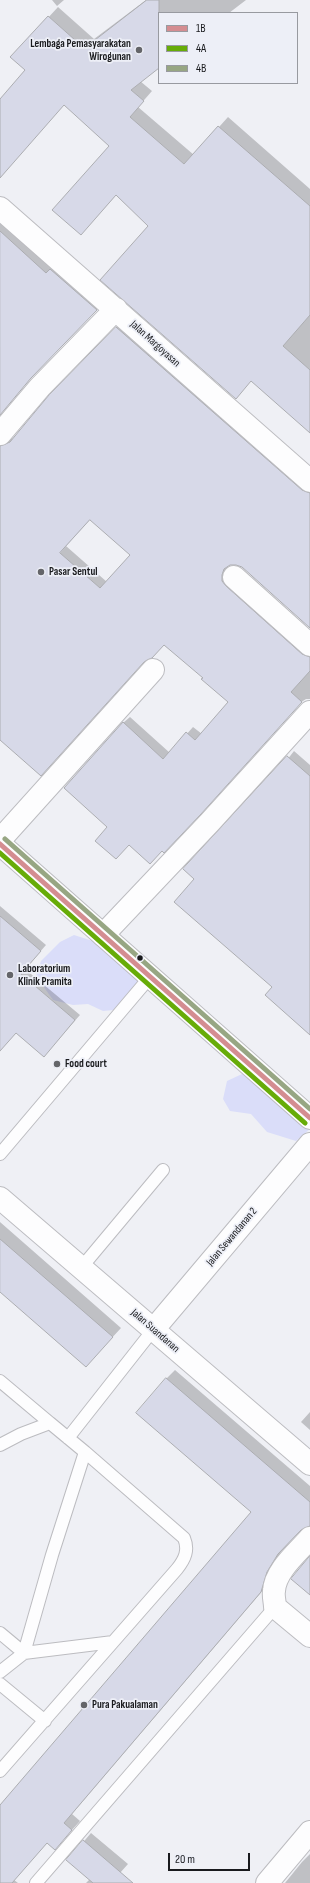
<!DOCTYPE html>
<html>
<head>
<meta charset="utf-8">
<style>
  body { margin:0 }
  #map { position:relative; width:310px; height:1883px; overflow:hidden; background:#eff0f5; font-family:"Sofia Sans Condensed",sans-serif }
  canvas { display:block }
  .legend { position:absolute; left:158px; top:12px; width:140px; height:72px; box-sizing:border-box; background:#edeff7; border:1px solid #989aa0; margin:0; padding:5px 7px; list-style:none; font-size:12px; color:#191a1d }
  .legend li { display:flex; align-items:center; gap:8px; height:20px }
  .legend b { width:20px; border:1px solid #989aa0 }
  .scale { position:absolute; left:168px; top:1853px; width:82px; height:18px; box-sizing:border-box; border:2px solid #191a1d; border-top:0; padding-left:5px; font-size:12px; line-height:14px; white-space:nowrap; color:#191a1d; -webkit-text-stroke:3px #edeff7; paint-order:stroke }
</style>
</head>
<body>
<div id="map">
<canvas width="310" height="1883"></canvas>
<ul class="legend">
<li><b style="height:5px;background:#d48d91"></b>1B</li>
<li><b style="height:5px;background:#67ac08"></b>4A</li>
<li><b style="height:5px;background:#97a683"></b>4B</li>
</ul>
<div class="scale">20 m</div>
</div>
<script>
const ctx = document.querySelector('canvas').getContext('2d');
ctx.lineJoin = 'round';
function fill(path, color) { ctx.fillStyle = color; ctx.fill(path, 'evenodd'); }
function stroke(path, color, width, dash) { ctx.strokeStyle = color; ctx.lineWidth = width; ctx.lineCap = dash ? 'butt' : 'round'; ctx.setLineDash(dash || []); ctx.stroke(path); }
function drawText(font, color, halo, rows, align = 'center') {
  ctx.font = font + ' "Sofia Sans Condensed",sans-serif'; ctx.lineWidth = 3.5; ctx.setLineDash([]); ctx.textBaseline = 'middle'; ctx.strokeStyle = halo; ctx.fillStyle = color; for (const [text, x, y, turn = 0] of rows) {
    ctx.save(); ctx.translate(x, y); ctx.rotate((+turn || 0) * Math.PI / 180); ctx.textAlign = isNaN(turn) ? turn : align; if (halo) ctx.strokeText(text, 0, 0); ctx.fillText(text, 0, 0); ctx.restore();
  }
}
const green = new Path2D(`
  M74,935L96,942L141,983L128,1003L114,1010L103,1011L88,1004L73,1005L53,1000L36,976L41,961L60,942Z
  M242,1074L256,1075L310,1122V1129L296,1141L267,1132L251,1114L230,1111L223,1099L227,1081Z`);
const shadow = new Path2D(`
  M52,0H64L57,6Z
  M146,0H246L229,13H159V67L140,81L152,91L138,107L194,155L228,117L310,189V431L149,226L116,195L81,234L110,146L64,104L0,163V100L26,70L12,57L58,7L94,39Z
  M0,219L103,303L37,371L0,414Z
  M123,321L310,485V627L243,567L237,564L229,565L228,567V574L310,649V699H306L109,827L123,723L130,717L170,753L193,727L202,734L230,702L204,677L164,644L0,739V438L5,440L15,438L50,396ZM90,519L131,555L107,582L66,546Z
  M294,751L310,765V1033L273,987L195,879Z
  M0,906L46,945L25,969L80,1015L49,1050L16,1032L0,1050Z
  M0,1222L121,1328L86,1366L0,1291Z
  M175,1370L310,1486V1525L303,1527L281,1552L272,1569L270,1582L72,1814L80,1821L63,1840L47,1842L14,1880L18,1883H0V1806L253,1512L166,1379Z
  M310,1412V1430L301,1422Z
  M91,1833L128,1864L111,1883H86L90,1879L68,1860Z
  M310,1854V1883H285L302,1862Z`);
const building = new Path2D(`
  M147,0H159V68L131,90L144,101L130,117L184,164L218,126L310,206V315L283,346L310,370V433L251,381L236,399L100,280L148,226L116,195L81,235L52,210L109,146L64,105L0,178V99L25,70L10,57L48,16L84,48Z
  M0,231L46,273L50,269L97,310L31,378L0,415Z
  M116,327L302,490L310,493V628L242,567L236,565H230L224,569L222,575V581L226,586L302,654L310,657V671L291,692L302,702L201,814L164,853L162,851L150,864L129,845L116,859L95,841L107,827L64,788L123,722L163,759L186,732L195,740L228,702L201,679L203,678L164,645L152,658L144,662L41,776L0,740V446L10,442L49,395ZM90,520L130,555L100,588L60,553Z
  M287,756L310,776V1035L265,995L272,987L174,902L194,879L183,869Z
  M0,916L41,951L21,974L75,1020L44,1057L16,1033L0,1051Z
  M0,1239L113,1337L86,1367L0,1292Z
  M166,1378L310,1502V1526L301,1530L278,1554L267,1572L261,1592L64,1823L72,1830L55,1850L47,1843L12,1883H0V1805L251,1512L136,1413Z
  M310,1556V1595L291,1579Z
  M83,1840L133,1883H93L66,1860Z`);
const service = new Path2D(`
  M0,1154L150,977
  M81,1268L163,1170
  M0,1381L50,1423
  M68,1438L153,1330
  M0,1445L21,1434L50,1423L85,1452L52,1555L24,1653L0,1633
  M0,1672L24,1653L113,1642
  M0,1684L45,1721
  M0,1771L177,1569C185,1559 189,1550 184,1538L85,1452
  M36,1883L275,1607`);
const minor = new Path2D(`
  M0,208L310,481
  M0,434L40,387L116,309
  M234,577L310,645
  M0,840L153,670
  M103,935L210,822L310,712
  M0,1198L310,1464
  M153,1330L310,1144
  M310,1538C297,1553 275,1571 274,1591C273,1596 275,1602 275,1607L310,1636
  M267,1883L310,1832`);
const primary = new Path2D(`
  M0,844L310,1118`);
const bus1 = new Path2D(`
  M0,844L310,1118`);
const bus2 = new Path2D(`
  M0,853L305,1123`);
const bus3 = new Path2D(`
  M5,839L310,1109`);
const markers = [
  [139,50,4,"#646569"],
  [41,572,4,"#646569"],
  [140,958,3.5,"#191a1d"],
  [10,975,4,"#646569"],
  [57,1064,4,"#646569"],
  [84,1705,4,"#646569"]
];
const poiNames = [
  ["Lembaga Pemasyarakatan",131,44,"right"],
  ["Wirogunan",131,57,"right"],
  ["Pasar Sentul",49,572],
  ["Laboratorium",18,969],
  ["Klinik Pramita",18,982],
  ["Food court",65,1064],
  ["Pura Pakualaman",92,1705]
];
const streetNames = [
  ["Jalan Margoyasan",155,344,42],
  ["Jalan Sewandanan 2",232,1237,-50],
  ["Jalan Suandanan",155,1331,41]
];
fill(green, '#daddf9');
fill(shadow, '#0003');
fill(building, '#d7d9e8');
stroke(building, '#acadb1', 1);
stroke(service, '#bcbcc0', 14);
stroke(minor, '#bcbcc0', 24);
stroke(primary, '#bcbcc0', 24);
stroke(service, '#fdfdfe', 12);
stroke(minor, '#fdfdfe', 22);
stroke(primary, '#fdfdfe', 22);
stroke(bus1, '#d48d91', 5);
stroke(bus2, '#67ac08', 5);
stroke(bus3, '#97a683', 5);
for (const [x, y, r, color] of markers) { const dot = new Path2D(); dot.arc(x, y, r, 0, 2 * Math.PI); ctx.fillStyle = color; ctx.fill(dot); stroke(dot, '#edeff7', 1.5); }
drawText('bold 11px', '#191a1d', '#edeff7', poiNames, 'left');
drawText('11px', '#191a1d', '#edeff7', streetNames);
</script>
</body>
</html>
